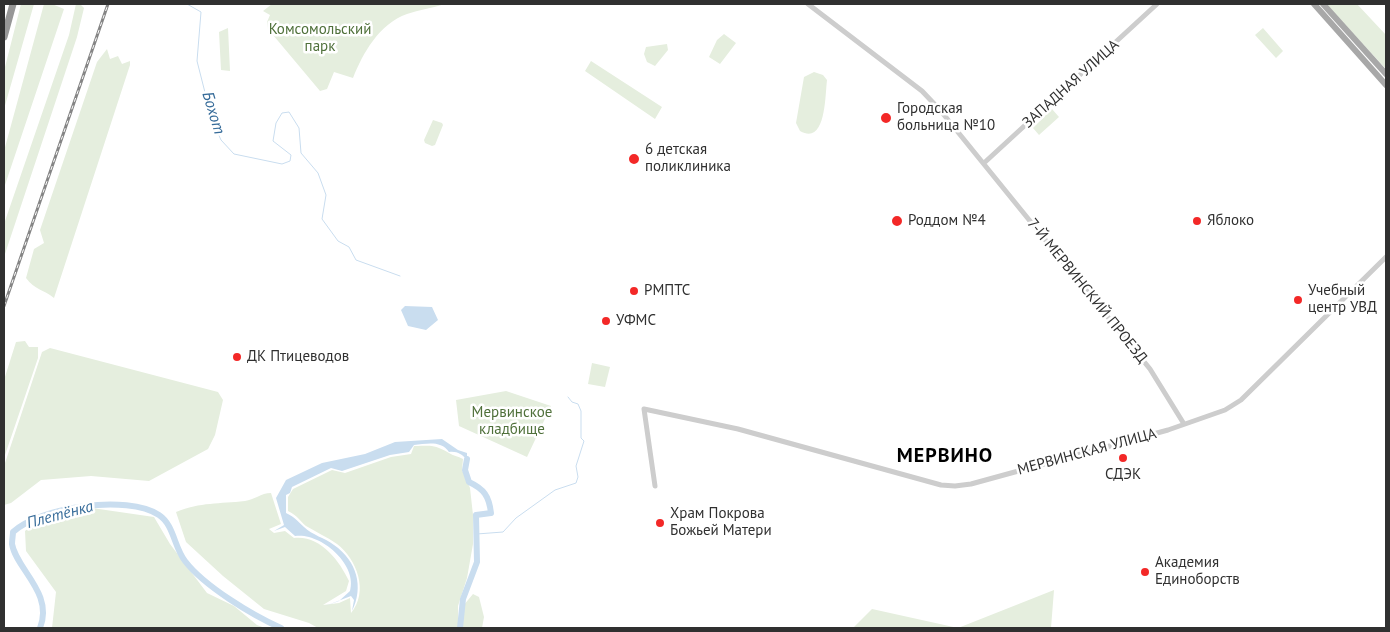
<!DOCTYPE html>
<html>
<head>
<meta charset="utf-8">
<style>
  body { margin:0 }
  #map { position:relative; width:1390px; height:632px; overflow:hidden; background:#fff; font-family:"PT Sans",sans-serif }
  canvas { display:block }
  .frame { position:absolute; inset:0; border:5px solid #303030; pointer-events:none }
</style>
</head>
<body>
<div id="map">
<canvas width="1390" height="632"></canvas>
<div class="frame"></div>
</div>
<script>
const ctx = document.querySelector('canvas').getContext('2d');
ctx.lineJoin = 'round';
function fill(path, color) { ctx.fillStyle = color; ctx.fill(path, 'evenodd'); }
function stroke(path, color, width, dash) { ctx.strokeStyle = color; ctx.lineWidth = width; ctx.lineCap = dash ? 'butt' : 'round'; ctx.setLineDash(dash || []); ctx.stroke(path); }
function drawText(font, color, halo, rows, align = 'center') {
  ctx.font = font + ' "PT Sans",sans-serif'; ctx.lineWidth = 5; ctx.setLineDash([]); ctx.textBaseline = 'middle'; ctx.strokeStyle = halo; ctx.fillStyle = color; for (const [text, x, y, turn = 0] of rows) {
    ctx.save(); ctx.translate(x, y); ctx.rotate((+turn || 0) * Math.PI / 180); ctx.textAlign = isNaN(turn) ? turn : align; if (halo) ctx.strokeText(text, 0, 0); ctx.fillText(text, 0, 0); ctx.restore();
  }
}
const green = new Path2D(`
  M21,4H34L4,109V71Z
  M44,4H52L64,9L4,188V151Z
  M76,4H80L84,8L77,37L4,257V224L69,35Z
  M272,4H445C432,8 419,10 407,14C379,24 363,53 353,78L334,72L327,89L320,91L268,29L267,22L270,15L263,11Z
  M1326,4H1357L1386,35V69Z
  M228,28L230,71L221,70L219,32Z
  M1263,28L1283,51L1276,58L1255,35Z
  M724,34L736,43L720,64L709,57L717,40Z
  M667,44L668,50L655,66L647,62L644,54L646,47Z
  M107,49L110,59L118,56L122,64L130,61V65L54,298C43,289 35,290 26,278L34,249L44,243L40,230L97,62Z
  M591,61L662,107L655,119L585,71Z
  M814,72L823,75L827,80C825,96 826,146 800,131L796,123L804,77Z
  M1052,109L1059,117L1039,135L1033,128Z
  M433,120L442,123L443,125L435,145L432,146L425,143L424,140Z
  M25,341L29,347H38V358L4,458V380L16,342Z
  M50,348L218,392L223,400L215,435L208,449L149,481L91,476L41,480L11,503L4,505V466L42,352Z
  M592,363L610,367L605,387L588,384Z
  M506,391L551,406L527,457L459,426L456,400Z
  M414,446C432,446 433,444 449,453C453,456 458,456 463,459L462,470L470,488L473,515V544L467,578L458,606V628H318L309,623L264,609L223,576L186,542L176,512C201,502 219,504 245,501C254,500 261,493 271,493L281,524L269,529L274,533L285,531L294,538C320,535 339,560 349,581L346,591L323,605L339,603L350,598L351,613C369,592 357,559 337,544C327,537 316,532 306,526C299,520 299,517 288,511V497L293,489L332,470L345,473L391,457L411,454Z
  M92,508L154,517L170,544L207,593L234,606L257,625L265,628H52L56,592L26,551L25,531L35,523Z
  M1054,590L1051,628H853L872,609L958,628Z
  M473,594L479,597L484,617L482,628H462L463,606Z`);
const water = new Path2D(`
  M405,306L432,307L438,320L426,330L408,326L401,310Z
  M442,439L458,450L467,453V460C462,454 457,451 449,452C441,440 426,444 414,445L409,452L390,455L342,471L331,468L292,487L290,493L286,495V513C296,518 296,520 304,527C312,535 325,538 334,545C357,561 364,587 352,611L354,600L351,596L325,606L339,601L350,591C358,564 320,532 295,536L285,527L274,531L284,525L276,498L286,480L322,463L365,454L395,442Z`);
const stream = new Path2D(`
  M187,4L201,12L197,61L212,120L221,140L234,154L282,164L290,161L291,155L273,141L276,123L282,113L289,112L299,128L301,153L318,173L326,195L322,219L338,241L349,247L356,260L400,276
  M477,534L503,532L516,518L555,490L576,483L578,477L576,466L584,441L581,438V411L578,404L572,402L568,397`);
const river = new Path2D(`
  M40,628C54,593 16,569 12,544C12,540 13,535 13,532C40,507 127,494 159,515C174,525 174,547 185,561C204,586 252,615 281,628
  M460,628L463,599L477,562L476,515L491,513C489,496 484,489 469,482L465,470L467,459`);
const minor = new Path2D(`
  M808,4L922,91L940,110L1150,369L1184,424
  M984,163L1157,4
  M655,486L644,409L738,429L941,485L955,486L971,484L1168,430L1225,410L1241,400L1386,257`);
const major = new Path2D(`
  M1314,4L1386,85
  M1323,4L1386,74`);
const highway = new Path2D(`
  M4,37L13,4`);
const rail = new Path2D(`
  M4,306L108,4`);
const markers = [
  [886,118,6,"#f32827"],
  [634,159,6,"#f32827"],
  [897,221,6,"#f32827"],
  [1197,221,5,"#f32827"],
  [634,291,5,"#f32827"],
  [1298,300,5,"#f32827"],
  [606,321,5,"#f32827"],
  [237,357,5,"#f32827"],
  [1123,458,5,"#f32827"],
  [660,523,5,"#f32827"],
  [1145,572,5,"#f32827"]
];
const parkNames = [
  ["Комсомольский",320,30],
  ["парк",320,47],
  ["Мервинское",512,413],
  ["кладбище",512,430]
];
const streetNames = [
  ["ЗАПАДНАЯ УЛИЦА",1071,84,-42],
  ["7-Й МЕРВИНСКИЙ ПРОЕЗД",1087,291,51],
  ["МЕРВИНСКАЯ УЛИЦА",1087,452,-15]
];
const poiNames = [
  ["Городская",897,109],
  ["больница №10",897,126],
  ["6 детская",645,150],
  ["поликлиника",645,167],
  ["Роддом №4",908,221],
  ["Яблоко",1207,221],
  ["РМПТС",644,291],
  ["Учебный",1308,291],
  ["центр УВД",1308,308],
  ["УФМС",616,321],
  ["ДК Птицеводов",247,357],
  ["СДЭК",1123,475,"center"],
  ["Храм Покрова",670,514],
  ["Божьей Матери",670,531],
  ["Академия",1155,563],
  ["Единоборств",1155,580]
];
const waterNames = [
  ["Бохот",213,113,73],
  ["Плетёнка",60,515,-15]
];
const districtNames = [
  ["МЕРВИНО",945,456]
];
fill(green, '#e5eede');
fill(water, '#c9ddef');
stroke(stream, '#c9ddef', 1);
stroke(river, '#c9ddef', 6);
stroke(minor, '#cdcdcd', 5);
stroke(major, '#a8a8a8', 6);
stroke(highway, '#979797', 7);
stroke(rail, '#858585', 3);
stroke(rail, '#fff', 1, [4]);
for (const [x, y, r, color] of markers) { const dot = new Path2D(); dot.arc(x, y, r, 0, 2 * Math.PI); ctx.fillStyle = color; ctx.fill(dot); stroke(dot, '#fff', 2); }
drawText('15px', '#4f703a', '#fff', parkNames);
drawText('15px', '#303030', '#fff', streetNames);
drawText('15px', '#303030', '#fff', poiNames, 'left');
drawText('italic 16px', '#376c9a', '#fff', waterNames);
ctx.letterSpacing = '1px';
drawText('bold 20px', '#000', '#fff', districtNames);
ctx.letterSpacing = '0px';
</script>
</body>
</html>
